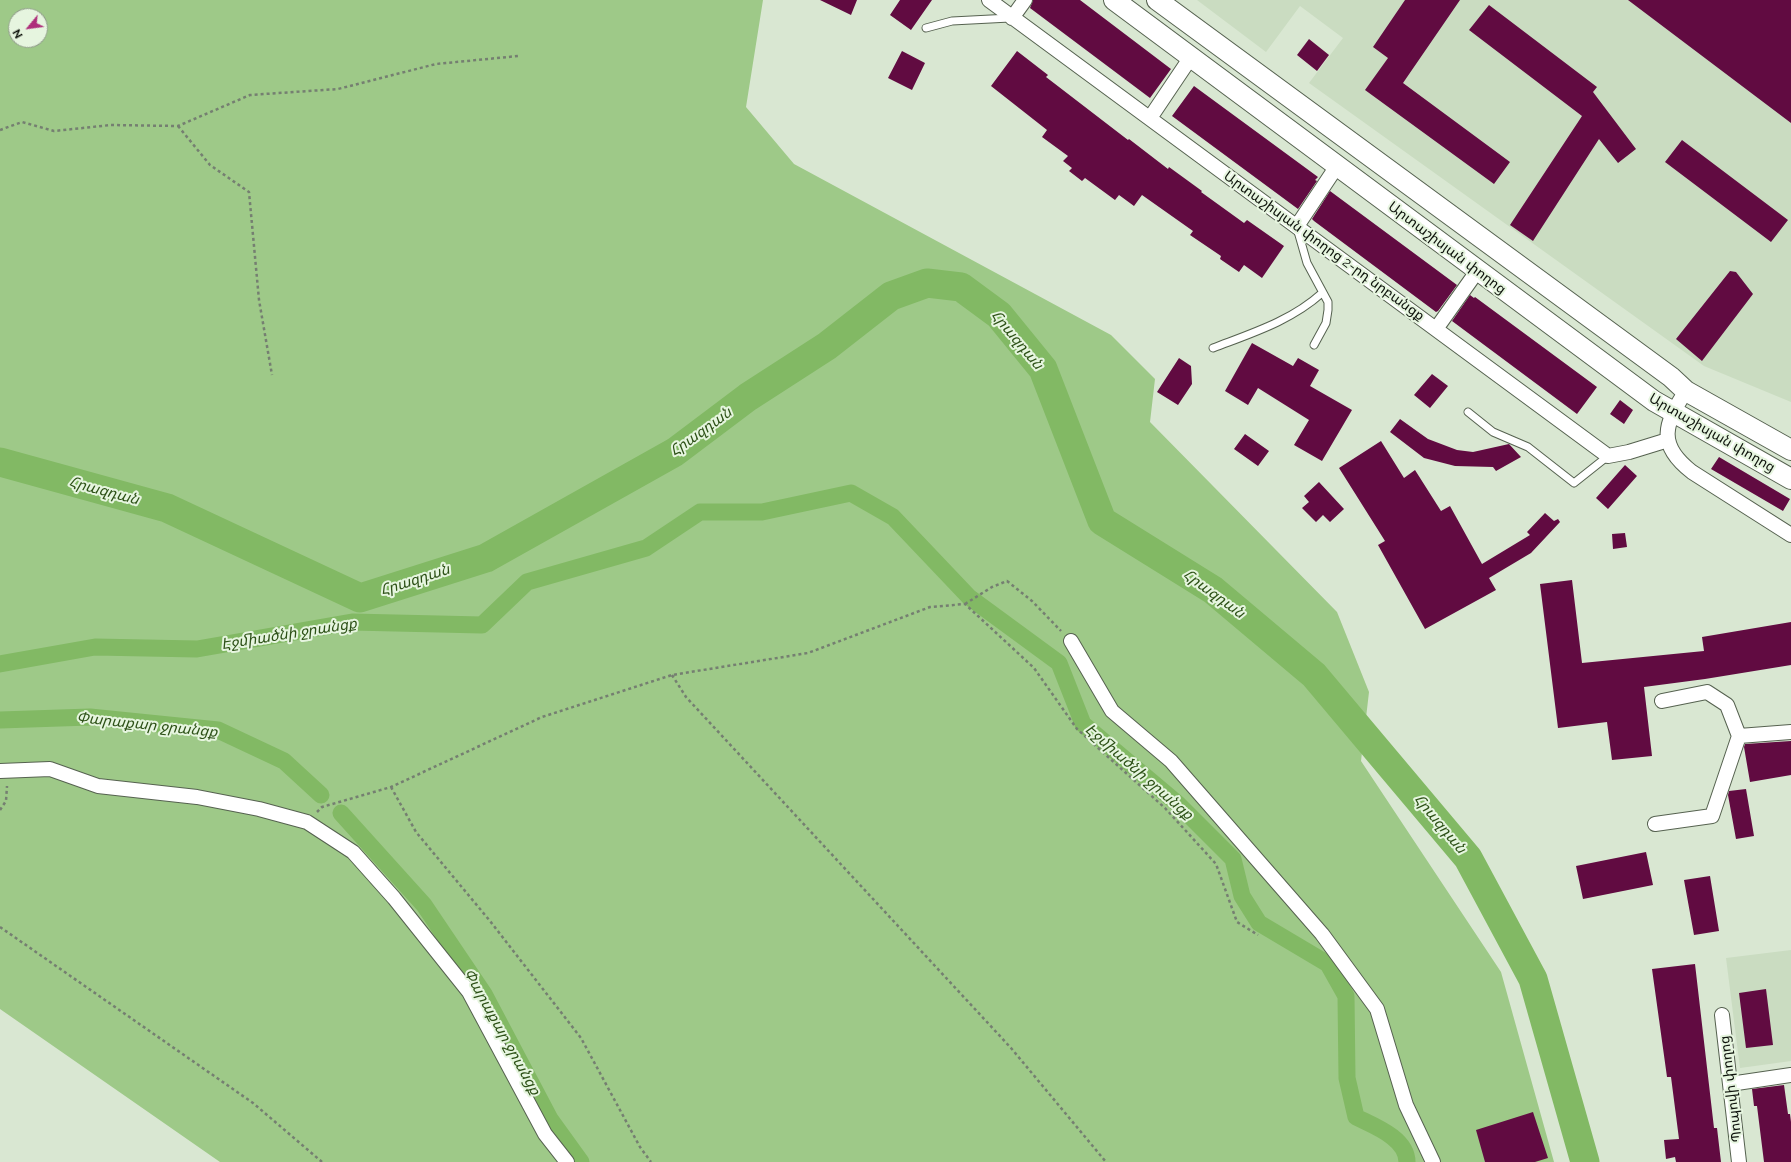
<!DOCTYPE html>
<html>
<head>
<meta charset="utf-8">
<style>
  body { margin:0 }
  #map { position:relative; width:1791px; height:1162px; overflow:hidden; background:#d9e7d2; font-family:Raleway,sans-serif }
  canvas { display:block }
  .north { position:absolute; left:8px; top:8px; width:40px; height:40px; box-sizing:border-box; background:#e6f5df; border:1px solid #8f9a8a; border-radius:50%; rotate:241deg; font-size:11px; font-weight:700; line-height:16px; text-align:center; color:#0d120b }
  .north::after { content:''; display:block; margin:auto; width:14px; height:18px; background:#ae2e7b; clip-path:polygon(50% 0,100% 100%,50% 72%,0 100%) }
</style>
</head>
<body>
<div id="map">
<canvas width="1791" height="1162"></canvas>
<div class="north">N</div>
</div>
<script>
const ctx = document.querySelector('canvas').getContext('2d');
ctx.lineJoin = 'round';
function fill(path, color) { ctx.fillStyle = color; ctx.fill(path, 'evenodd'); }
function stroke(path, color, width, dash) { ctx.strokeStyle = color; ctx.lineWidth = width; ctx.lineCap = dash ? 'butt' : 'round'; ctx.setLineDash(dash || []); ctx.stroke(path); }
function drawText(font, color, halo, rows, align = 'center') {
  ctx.font = font + ' Raleway,"Noto Sans Armenian",sans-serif'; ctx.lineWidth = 4; ctx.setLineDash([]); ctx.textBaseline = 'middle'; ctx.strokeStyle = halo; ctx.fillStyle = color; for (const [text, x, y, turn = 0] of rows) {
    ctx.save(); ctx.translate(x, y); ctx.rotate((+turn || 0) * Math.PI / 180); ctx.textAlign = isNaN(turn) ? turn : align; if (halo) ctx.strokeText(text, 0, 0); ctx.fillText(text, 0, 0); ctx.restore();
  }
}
const built = new Path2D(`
  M1197,0H1791V402L1704,366L1309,83L1343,38L1300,6L1266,52Z
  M1791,950V1061L1740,1068L1726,958Z`);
const green = new Path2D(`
  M0,0H763L746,107L794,164L1111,335L1155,379L1150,422L1337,612L1369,692L1361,761L1501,972L1554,1162H220L0,1009ZM16,16H40V40H16Z`);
const canal = new Path2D(`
  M0,664L95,647L197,649L352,622L482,625L527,582L646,548L700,512H762L851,493L893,517L969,597L1059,663L1083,724L1178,804L1233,859L1242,896L1259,923L1328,964L1346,996L1347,1078L1356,1117C1374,1126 1407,1138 1407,1162
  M0,720L90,717L218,730L284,761L321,795
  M341,813L424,905L484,994L550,1119L581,1162`);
const river = new Path2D(`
  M0,462L167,508L360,598L486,558L675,452L748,397L827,346L891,296L927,283L961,287L999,315L1043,369L1102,521L1213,590L1314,675L1468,858L1533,979L1585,1162`);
const building = new Path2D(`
  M820,0H857L851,15Z
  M900,0H932L911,30L890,15Z
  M1033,0H1080L1171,69L1150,98L1030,8Z
  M1405,0H1460L1403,83L1510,162L1494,184L1365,90L1388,58L1373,47Z
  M1628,0H1791V123Z
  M1489,5L1597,87L1593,92L1636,149L1618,163L1599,139L1533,241L1510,225L1582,116L1469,30Z
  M1309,39L1329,55L1317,71L1297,55Z
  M902,51L925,63L912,90L888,78Z
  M1017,51L1048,75L1046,77L1128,140L1129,139L1168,169L1169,167L1202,191L1201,192L1244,223L1247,220L1284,246L1262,278L1244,265L1239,272L1220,259L1221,256L1190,235L1193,231L1142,195L1134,206L1119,195L1115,200L1085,178L1082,181L1069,171L1072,168L1063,161L1068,156L1042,137L1047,130L991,86Z
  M1194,86L1318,177L1315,180L1317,181L1298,209L1172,116Z
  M1682,140L1788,220L1771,242L1665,162Z
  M1330,191L1457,285L1438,311L1436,312L1314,221L1312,219Z
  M1730,271L1736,272L1753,294L1702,361L1676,339Z
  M1470,295L1474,298L1475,297L1597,387L1577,414L1452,321Z
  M1252,343L1293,366L1298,358L1319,370L1310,386L1352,410L1322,461L1294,445L1309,420L1258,388L1248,405L1225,391Z
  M1179,358L1191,366L1192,384L1178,405L1157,392Z
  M1432,374L1448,386L1430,408L1414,395Z
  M1620,400L1633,410L1624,424L1610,414Z
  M1400,419L1428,439L1457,450L1473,452L1509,444L1521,457L1496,471L1493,467L1455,466L1424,458L1390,432Z
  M1245,434L1269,451L1258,466L1234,449Z
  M1381,441L1404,478L1415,470L1441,511L1450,506L1482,564L1530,535L1527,532L1545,513L1554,521L1558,519L1560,522L1531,553L1489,578L1496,590L1425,629L1378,545L1385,541L1339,468Z
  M1719,457L1790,499L1783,511L1711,469Z
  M1625,465L1637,476L1608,509L1596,498Z
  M1319,482L1344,509L1330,522L1323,515L1316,522L1302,508L1309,502L1304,496Z
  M1625,533L1627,547L1613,549L1612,534Z
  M1572,580L1582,663L1704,651L1702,637L1791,622V665L1705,679L1644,687L1652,756L1612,760L1607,722L1558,728L1540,584Z
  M1791,741V775L1750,782L1744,747L1745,744Z
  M1746,789L1754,836L1736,839L1728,795L1729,791Z
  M1646,852L1653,885L1583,899L1576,866Z
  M1710,876L1719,931L1694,935L1684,880Z
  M1695,964L1714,1128H1717L1721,1162H1676L1675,1157L1666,1159L1664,1140L1679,1139L1671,1077H1667L1652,969Z
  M1766,989L1773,1045L1746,1048L1739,993Z
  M1784,1085L1788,1114H1790L1791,1122V1162H1764L1757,1106H1754L1752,1089Z
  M1533,1112L1548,1158L1535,1162H1485L1476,1130Z`);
const path = new Path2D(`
  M178,126L210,165L249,192L259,300L272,375
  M0,130L22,122L54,131L111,125L178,126L250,95L338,89L436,64L518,56
  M965,604L992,587L1007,581L1032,601L1061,631
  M672,675L686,697L1011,1048L1106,1162
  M391,787L416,832L490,921L581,1038L640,1147L651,1162
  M0,810L6,801L7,786
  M317,812L322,807L391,787L542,717L672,675L808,653L930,607L965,604L1034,668L1077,729L1165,808L1216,864L1237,922L1258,935
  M0,927L253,1103L322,1162`);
const lane = new Path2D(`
  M926,28L952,21L1010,18
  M1297,228L1307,263L1328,302V310L1326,323L1314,345
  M1213,348C1252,333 1291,321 1322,293
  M1468,412L1493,432L1528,447L1574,483L1608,456`);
const street = new Path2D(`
  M989,0L1608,456L1629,452L1668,440
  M1012,18L1025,0
  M1150,118L1191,57
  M1297,226L1337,166
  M1436,329L1478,270
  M1686,391C1664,424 1657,445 1692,472L1791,535
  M1071,641L1112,711L1171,761L1322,934L1377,1009L1406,1105L1433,1162
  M1662,701L1707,692L1727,705L1739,736L1791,732
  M0,771L50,769L98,786L197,797L259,809L307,822L353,852L394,898L469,992L545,1134L567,1162
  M1655,824L1712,816L1739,736
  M1722,1015L1739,1162
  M1730,1084L1791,1075`);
const secondary = new Path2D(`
  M1114,0L1654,401L1791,479
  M1157,0L1671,377L1686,391L1791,450`);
const streetNames = [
  ["Արտաշիսյան փողոց 2-րդ նրբանցք",1324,246,36],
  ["Արտաշիսյան փողոց",1447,248,37],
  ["Արտաշիսյան փողոց",1712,433,30],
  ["Պոպովի փողոց",1731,1089,-97]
];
const waterNames = [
  ["Հրազդան",1017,340,50],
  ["Հրազդան",701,432,-36],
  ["Հրազդան",104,491,15],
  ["Հրազդան",415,580,-18],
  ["Հրազդան",1214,594,36],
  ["Էջմիածնի ջրանցք",289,634,-9],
  ["Փարաքար ջրանցք",147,725,6],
  ["Էջմիածնի ջրանցք",1139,772,41],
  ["Հրազդան",1440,824,50],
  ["Փարաքար ջրանցք",502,1032,61]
];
fill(built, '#cadcc1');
fill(green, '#9ec988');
stroke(canal, '#82b964', 17);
stroke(river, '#82b964', 29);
fill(building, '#610b41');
stroke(lane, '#566250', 9);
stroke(street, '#566250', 16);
stroke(secondary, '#566250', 22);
stroke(path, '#757f71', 2.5, [3, 3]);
stroke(lane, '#fff', 7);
stroke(street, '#fff', 14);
stroke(secondary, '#fff', 20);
drawText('14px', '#0d120b', '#e6f5df', streetNames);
drawText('italic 15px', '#2d5117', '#e6f5df', waterNames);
</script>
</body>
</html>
